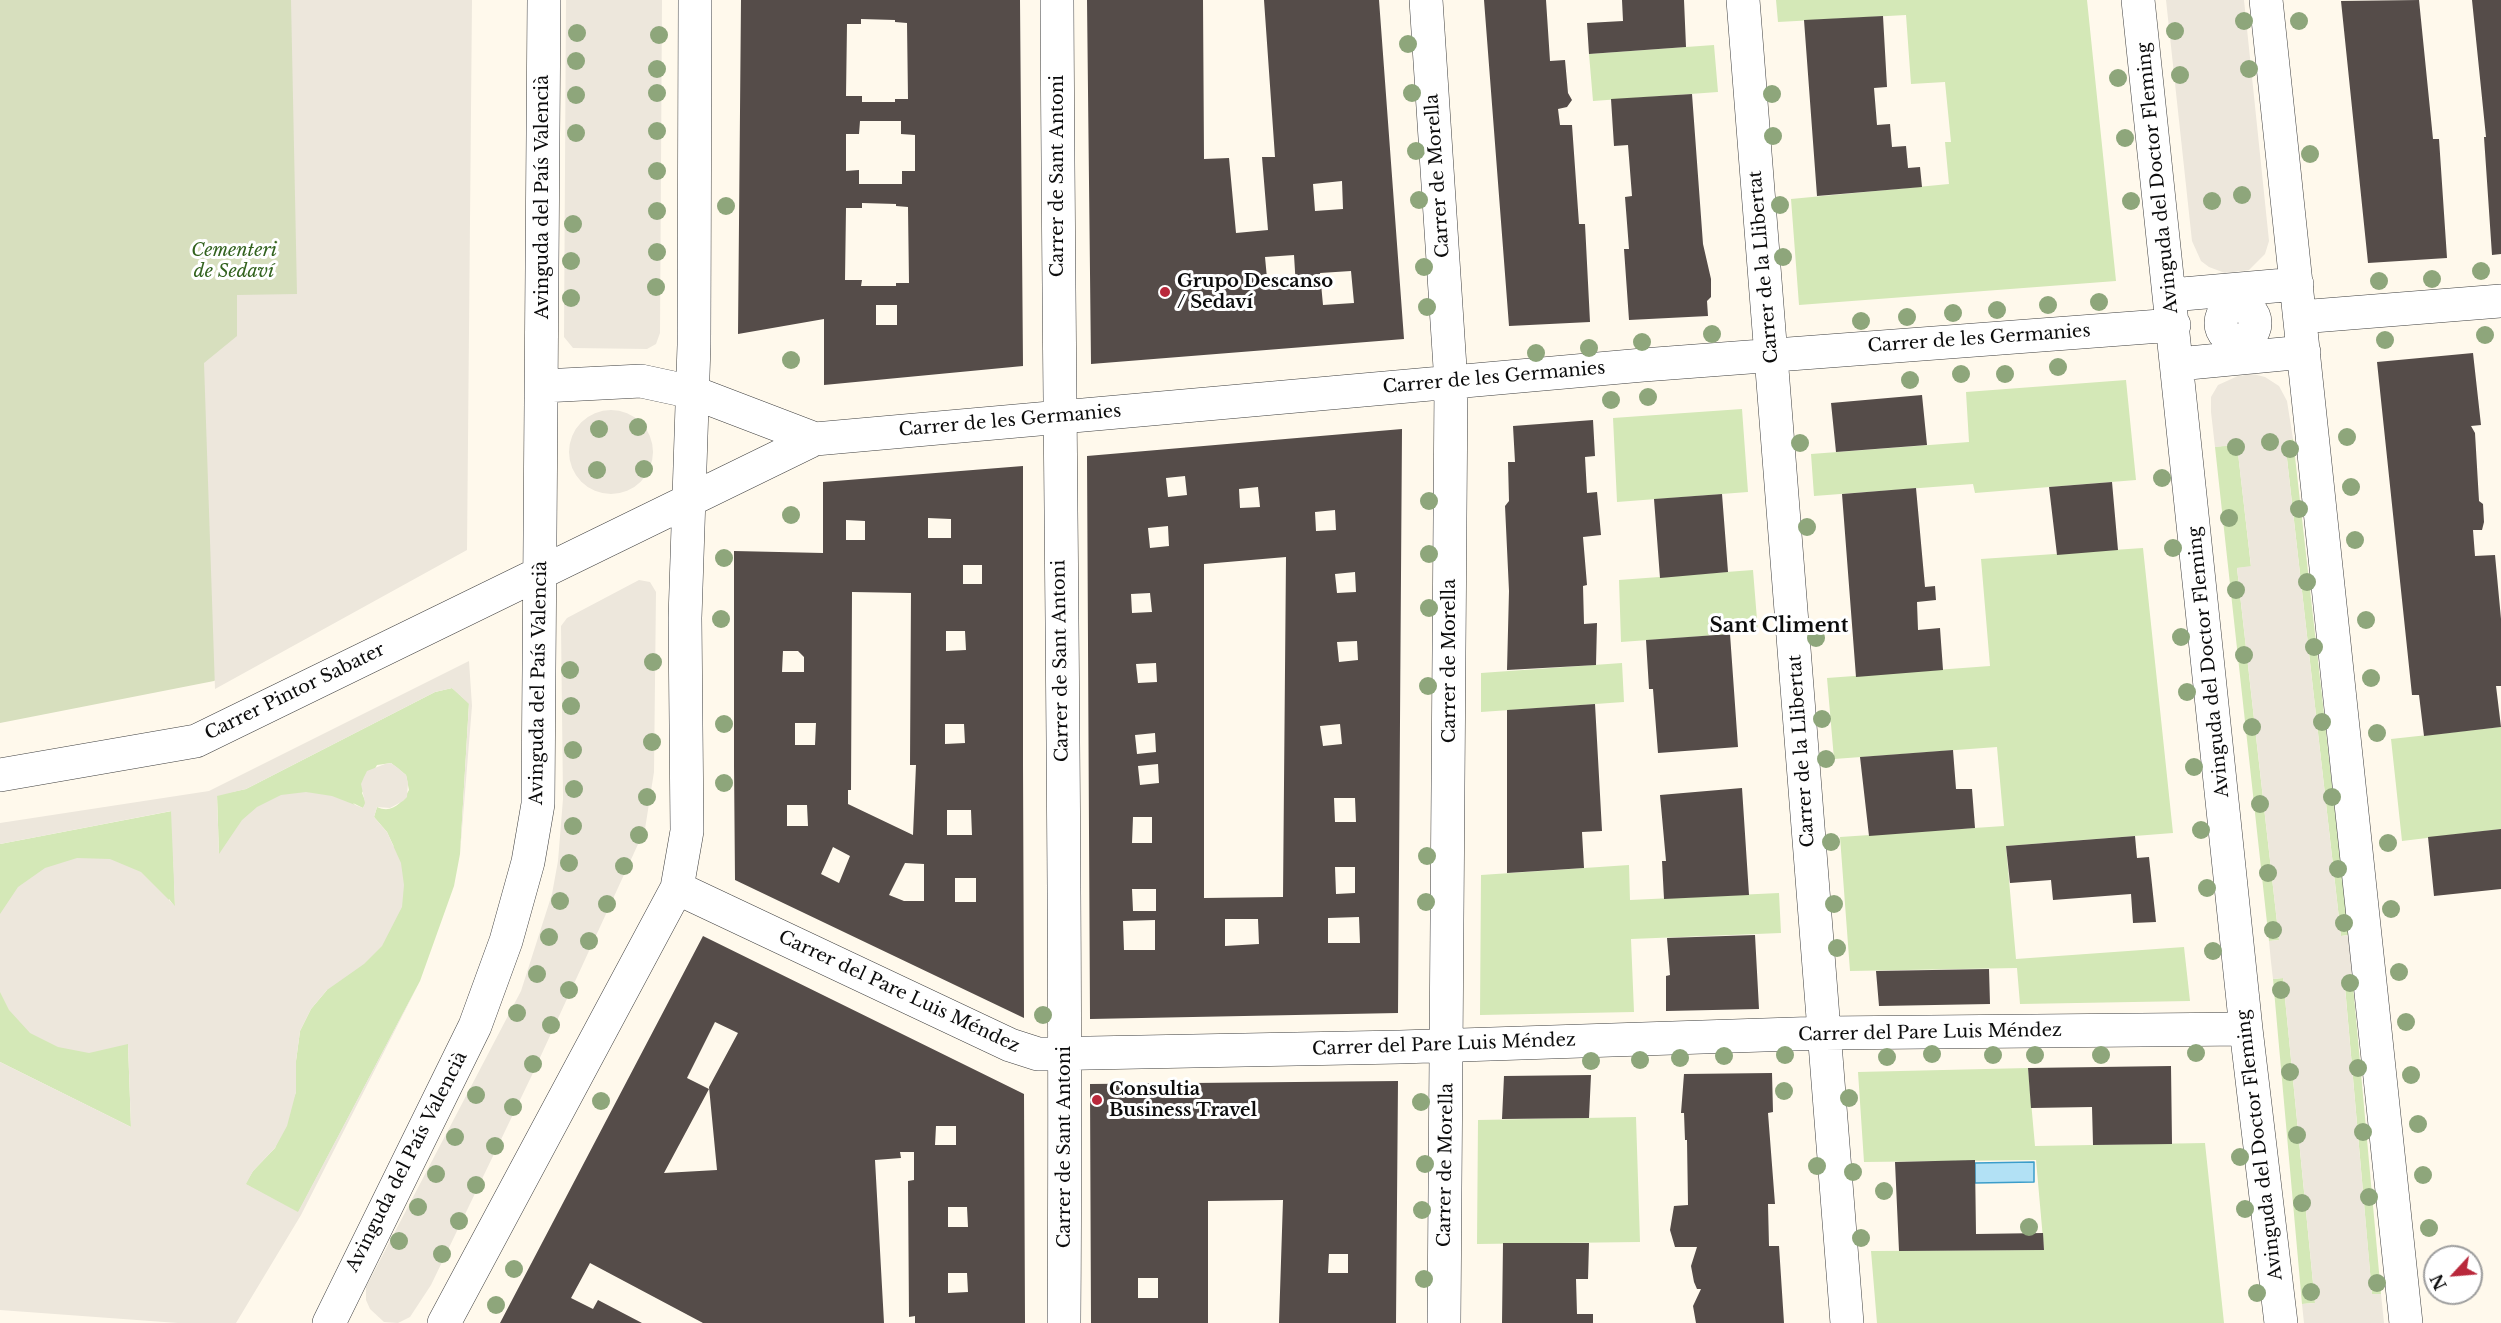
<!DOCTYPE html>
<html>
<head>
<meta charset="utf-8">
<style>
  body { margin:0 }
  #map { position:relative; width:2501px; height:1323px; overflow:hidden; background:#fff9ec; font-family:"Libre Baskerville",serif }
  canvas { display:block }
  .north { position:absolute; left:2423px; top:1245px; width:60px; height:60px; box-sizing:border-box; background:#fff; border:2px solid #9e9e9e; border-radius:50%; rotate:244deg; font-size:16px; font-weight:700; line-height:24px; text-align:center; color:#0c0c0c }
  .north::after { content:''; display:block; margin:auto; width:21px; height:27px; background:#b9283b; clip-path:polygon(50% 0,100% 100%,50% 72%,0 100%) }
</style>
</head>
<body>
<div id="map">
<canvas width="2501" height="1323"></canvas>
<div class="north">N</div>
</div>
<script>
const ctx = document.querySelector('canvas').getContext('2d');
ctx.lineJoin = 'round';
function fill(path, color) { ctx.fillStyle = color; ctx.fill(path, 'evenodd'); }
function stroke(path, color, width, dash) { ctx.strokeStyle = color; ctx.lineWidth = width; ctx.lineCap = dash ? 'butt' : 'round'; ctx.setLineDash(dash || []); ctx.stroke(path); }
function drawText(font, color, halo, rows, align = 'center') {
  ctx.font = font + ' "Libre Baskerville",serif'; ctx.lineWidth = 6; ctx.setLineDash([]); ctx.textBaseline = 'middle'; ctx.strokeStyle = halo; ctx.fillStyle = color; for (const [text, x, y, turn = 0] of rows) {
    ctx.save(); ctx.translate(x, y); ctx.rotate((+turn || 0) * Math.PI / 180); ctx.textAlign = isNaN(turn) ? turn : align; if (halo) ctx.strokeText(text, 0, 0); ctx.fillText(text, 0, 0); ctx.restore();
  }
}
const green = new Path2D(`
  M1776,0H2087L2116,281L1799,305L1791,199L1949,184L1945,142H1951L1945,82L1911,84L1906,15L1778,22Z
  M1714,45L1718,92L1593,101L1589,54Z
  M2126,380L2136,480L1975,493L1973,484L1814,496L1811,454L1969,442L1966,392Z
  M1742,409L1748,492L1617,502L1613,418Z
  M2293,439L2349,935L2341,936L2285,441Z
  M2237,444L2251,567L2237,568L2279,940L2269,941L2215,447Z
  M2143,548L2173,833L2006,846L2016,959L2184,947L2190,1001L2020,1004L2017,968L1850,971L1840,837L2004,826L1997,747L1834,759L1827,678L1990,666L1981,559Z
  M1753,570L1758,632L1621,642L1619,580Z
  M1622,663L1624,702L1481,712V673Z
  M452,688L469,703L460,854L454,886L420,981L298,1213L245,1184L253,1171L275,1148L296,1092V1061L300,1031L311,1009L327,990L219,855L217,795L246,789L435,692ZM391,763L406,775L409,790C402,803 392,814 377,807L374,817L387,832L394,847L353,803L363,808L366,803L362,793L377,765Z
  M2501,727V829L2402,841L2391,739Z
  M172,811L175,907L169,899L128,1044L131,1127L0,1062V844Z
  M1629,865L1630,900L1779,893L1781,933L1631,939L1634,1012L1480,1015L1481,875Z
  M2352,974L2381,1294L2372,1295L2344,975Z
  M2283,978L2315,1303L2302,1304L2273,979Z
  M2028,1068L2035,1146L2205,1143L2224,1323H1877L1871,1251L2044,1250L2036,1160L1864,1162L1858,1072Z
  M1636,1117L1640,1242L1477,1244L1478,1120Z`);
const cemetery = new Path2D(`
  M0,0H471L231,672L214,681L0,723Z`);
const plaza = new Path2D(`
  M291,0H472L467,550L215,689L204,363L237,336V295L297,294Z
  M566,0H662L660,333L656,344L647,349L573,348L564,337Z
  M2166,0H2244L2269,241L2265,254L2249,270L2225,273L2209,267L2201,261L2192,241Z
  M2253,374L2265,377L2279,386L2287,401L2293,439L2285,441L2341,936L2349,935L2352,974L2344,976L2372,1294H2381L2384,1323H2304L2302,1304L2315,1303L2283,978L2273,979L2271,962L2269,941L2279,940L2237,568L2251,566L2237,445L2215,447L2211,412V397L2218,385L2238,376Z
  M569 452a42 42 0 1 1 84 0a42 42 0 1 1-84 0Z
  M639,580L650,582L656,592L654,772L645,829L532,1075L431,1285L410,1317L398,1323L384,1322L370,1309L366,1300V1287L521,991L552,894L558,861L563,799L561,626L567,618Z
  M469,661L472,706L460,854L469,704L452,688L435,692L246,789L217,796L219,854L242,820L257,807L281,795L306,792L332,796L363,808L365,803L361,784L364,777L367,771L385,764L391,763L398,768L406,775L408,783L407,797L403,801L390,808L377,807L374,817L387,832L401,863L404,885L402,907L382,946L364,964L327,990L311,1009L300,1031L296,1061V1092L287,1126L275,1148L253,1171L246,1184L298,1212L420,981L301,1215L236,1323H178L0,1310V1062L131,1127L128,1044L89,1053L58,1047L30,1033L9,1010L0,992V914L18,887L45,868L77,858L110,859L141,872L175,906L171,811L0,844V823L209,791Z`);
const water = new Path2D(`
  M2034,1162V1182L1975,1183V1163Z`);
const building = new Path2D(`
  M741,0H1020L1023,366L824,385V319L738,334ZM861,19L895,20V22L907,23L908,99H895V102H862V96H846L847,24H861ZM860,121H901V134L915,135V171H902V184H859V170L846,171V134H859ZM862,203L896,204V206L908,207L909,283H896V286H861L862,280H845L846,208H862ZM876,305H897V325H876Z
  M1087,0H1203L1204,159L1229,158L1236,233L1268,230L1262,157H1275L1264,0H1379L1404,339L1091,364ZM1342,181L1343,209L1315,211L1313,184ZM1294,255L1296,287L1268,289L1265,257ZM1351,271L1354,303L1323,305L1320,273Z
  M1484,0H1546L1550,61L1565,60L1568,93L1572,100L1567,107L1558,109L1560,125H1572L1579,224H1585L1590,322L1509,326Z
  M1622,0H1684L1686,47L1589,54L1587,23L1623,21Z
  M2419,0L2433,139H2439L2447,258L2368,263L2341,1Z
  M2472,0H2501V254L2492,255L2484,137H2486Z
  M1883,16L1887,87L1874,88L1877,125L1890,124L1892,147L1906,146L1908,168L1920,167L1922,187L1817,196L1804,20Z
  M1692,94L1703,244L1711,279V297L1707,301L1708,316L1629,320L1624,249H1629L1625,197L1632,196L1628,145L1614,146L1611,99Z
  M2473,353L2481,425L2471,426L2475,433L2479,501L2483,504L2484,522L2482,530H2473L2475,556L2495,555L2501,619V686H2496L2501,727L2424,736L2419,695H2412L2377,362Z
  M1922,395L1927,445L1836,452L1831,403Z
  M1593,420L1595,456L1585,457L1587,493L1597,492L1601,535L1583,537L1587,585L1583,586L1584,624L1597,623L1596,665L1507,670L1509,591L1505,506L1509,501L1508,462H1515L1513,426Z
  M1402,429L1398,1013L1090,1019L1087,456ZM1185,476L1187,495L1168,497L1166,478ZM1258,487L1260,507L1240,508L1239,489ZM1335,510L1336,530L1316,531L1315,512ZM1168,526L1169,546L1150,548L1148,528ZM1286,557L1283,897L1204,898V564ZM1355,572L1356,592L1337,593L1335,574ZM1150,593L1152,612L1132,613L1131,594ZM1357,641L1358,660L1339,662L1337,642ZM1156,663L1157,682L1138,683L1136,664ZM1340,724L1342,744L1323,746L1320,726ZM1155,733L1156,752L1137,754L1135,735ZM1158,764L1159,783L1140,785L1138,766ZM1334,798H1355L1356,822H1335ZM1133,817H1152V843H1132ZM1335,867H1355V893L1336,894ZM1132,889H1156V911H1133ZM1359,917L1360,943H1328V918ZM1225,919H1258L1259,944L1225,946ZM1155,920V950H1124L1123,921Z
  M1023,466V765L1024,1018L735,880L734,766V551L823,553V482ZM928,518L951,519V538H928ZM846,520L865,521V540H846ZM963,565H982V584H963ZM852,592L911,593L910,765H916L913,835L848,804V790H851ZM946,631H965L966,650L946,651ZM783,651H798L804,657V672H782ZM795,723H816L815,745H795ZM945,724H964L965,743L945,744ZM787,805H807L808,826H787ZM947,810H971L972,835H947ZM833,847L850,856L839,883L821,874ZM905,863L924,864V901H904L889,895ZM955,878H976V902H955Z
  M2112,482L2118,550L2057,555L2049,487Z
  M1916,488L1925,587L1935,586L1936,600L1917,602L1918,630L1940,628L1943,670L1856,677L1842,494Z
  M1722,494L1728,572L1660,578L1654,499Z
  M1730,634L1738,747L1658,753L1653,689H1649L1646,640Z
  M1595,704L1602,831L1582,832L1584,868L1507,873V710Z
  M1953,750L1956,789H1972L1975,828L1869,836L1860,757Z
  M1742,788L1749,895L1664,899L1662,861H1666L1660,795Z
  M2501,829V889L2434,896L2428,837Z
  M2135,836L2137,858L2149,857L2156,922L2133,923L2131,894L2053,900L2051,880L2010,883L2006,846Z
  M1755,935L1759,1009L1666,1011V976L1670,975L1667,938Z
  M703,936L1024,1094L1025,1323H915V1316L909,1317L908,1181L914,1180V1152H900L901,1158L875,1160L884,1323H703L590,1263L571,1298L593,1309L598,1300L642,1323H500ZM715,1022L738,1033L709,1087L717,1170L664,1173L709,1089L687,1078ZM936,1126H956V1145H935ZM948,1207H967L968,1227H948ZM948,1273H967L968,1292L948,1293Z
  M1989,969L1990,1004L1879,1006L1876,971Z
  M2171,1066L2172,1144L2093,1145L2092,1107L2031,1108L2028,1068Z
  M1772,1073L1773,1112L1768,1113L1775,1204H1768L1769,1246H1779L1784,1323H1696L1693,1306L1701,1289H1697L1694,1282L1691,1266L1697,1247H1675L1670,1230L1674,1206L1688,1205L1687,1140H1685L1684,1113H1681L1684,1074Z
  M1591,1075L1589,1118L1502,1119L1504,1076Z
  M1398,1081L1396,1323H1279L1283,1200L1208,1201V1323H1091L1090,1084ZM1329,1254H1348V1273H1328ZM1138,1278H1158V1298H1138Z
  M1975,1160L1976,1234L2043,1233L2044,1250L1899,1251L1895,1162Z
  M1503,1243H1589L1588,1279H1576L1577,1314H1593V1323H1502Z`);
const minor = new Path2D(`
  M1057,0C1059,441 1067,882 1064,1323
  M1426,0L1451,383L1444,1323
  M1743,0L1847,1323
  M2138,0L2246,1029L2281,1323
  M2266,0L2406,1323
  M2171,295L2297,284
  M2221 323a17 17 0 1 1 34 0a17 17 0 1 1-34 0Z
  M2300,317L2501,301
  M2178,364L2304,352
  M543,386L641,381L692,392L815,439
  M0,775L196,741L815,439L1643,365L2174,325
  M677,888L1010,1045L1038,1054L1400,1047L1824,1033L2246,1029
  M329,1323L475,1026L506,941L528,862L538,804L544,0
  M444,1323L677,888L687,831L685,618L694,345L695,0`);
const trees = [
  [2244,21],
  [2299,21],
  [2175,31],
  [577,33],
  [659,35],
  [1408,44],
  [576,61],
  [657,69],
  [2249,69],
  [2180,75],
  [2118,78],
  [657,93],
  [1412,93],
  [1772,94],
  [576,95],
  [657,131],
  [576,133],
  [1773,136],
  [2125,138],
  [1416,151],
  [2310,154],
  [657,171],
  [2242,195],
  [1419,200],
  [2131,201],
  [2212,201],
  [1780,205],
  [726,206],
  [657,211],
  [573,224],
  [657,252],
  [1783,257],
  [571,261],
  [1424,267],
  [2481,271],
  [2432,279],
  [2379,281],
  [656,287],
  [571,298],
  [2099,302],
  [2048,305],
  [1427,307],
  [1997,310],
  [1953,313],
  [1907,317],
  [1861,321],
  [1712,334],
  [2485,335],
  [2385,340],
  [1642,342],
  [1589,348],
  [1536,353],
  [791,360],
  [2058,367],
  [1961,374],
  [2005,374],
  [1910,380],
  [1648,397],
  [1611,400],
  [638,427],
  [599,429],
  [2347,437],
  [2270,442],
  [1800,443],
  [2236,447],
  [2290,449],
  [644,469],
  [597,470],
  [2162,478],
  [2351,487],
  [1429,501],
  [2299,509],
  [791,515],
  [2229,518],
  [1807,527],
  [2355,540],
  [2173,548],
  [1429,554],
  [724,558],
  [2307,582],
  [2236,590],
  [1429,608],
  [721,619],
  [2366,620],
  [2181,637],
  [1816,638],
  [2314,647],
  [2244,655],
  [653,662],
  [570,670],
  [2371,678],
  [1428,686],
  [2187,692],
  [571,706],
  [1822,719],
  [2322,722],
  [724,724],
  [2252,727],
  [2377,733],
  [652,742],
  [573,750],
  [1826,759],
  [2194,767],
  [724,783],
  [574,789],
  [647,797],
  [2332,797],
  [2260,804],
  [573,826],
  [2201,830],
  [639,835],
  [1831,842],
  [2388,843],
  [1427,856],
  [569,863],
  [624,866],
  [2338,869],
  [2268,873],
  [2207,888],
  [560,901],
  [1426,902],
  [607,904],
  [1834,904],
  [2391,909],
  [2344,923],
  [2273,930],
  [549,937],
  [589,941],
  [1837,948],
  [2213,951],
  [2399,972],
  [537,974],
  [2350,983],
  [569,990],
  [2281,990],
  [517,1013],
  [1043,1015],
  [2406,1022],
  [551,1025],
  [2196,1053],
  [1932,1054],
  [1785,1055],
  [1993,1055],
  [2035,1055],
  [2101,1055],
  [1724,1056],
  [1887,1057],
  [1680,1058],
  [1640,1060],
  [1591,1061],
  [533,1064],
  [2358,1068],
  [2290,1072],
  [2411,1075],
  [1784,1091],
  [476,1095],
  [1849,1098],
  [601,1101],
  [1421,1102],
  [513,1107],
  [2418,1124],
  [2363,1132],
  [2297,1135],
  [455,1137],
  [495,1146],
  [2240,1157],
  [1425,1164],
  [1817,1166],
  [1853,1172],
  [436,1174],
  [2423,1175],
  [476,1185],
  [1884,1191],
  [2369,1197],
  [2302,1203],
  [418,1207],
  [2245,1209],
  [1422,1210],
  [459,1221],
  [2029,1227],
  [2429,1228],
  [1861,1238],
  [399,1241],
  [442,1254],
  [514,1269],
  [1424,1279],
  [2377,1283],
  [2311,1292],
  [2257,1293],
  [496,1305]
];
const markers = [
  [1165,292,6,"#b9283b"],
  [1097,1100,6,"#b9283b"]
];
const streetNames = [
  ["Carrer de Sant Antoni",1058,176,-90],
  ["Carrer de Morella",1438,176,-94],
  ["Avinguda del Doctor Fleming",2158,178,-96],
  ["Avinguda del País Valencià",543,197,-90],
  ["Carrer de la Llibertat",1764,267,-95],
  ["Carrer de les Germanies",1979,339,-4],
  ["Carrer de les Germanies",1494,378,-5],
  ["Carrer de les Germanies",1010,421,-5],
  ["Carrer de Sant Antoni",1061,661,-91],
  ["Carrer de Morella",1450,661,-90],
  ["Avinguda del Doctor Fleming",2209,662,-96],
  ["Avinguda del País Valencià",539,683,-89],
  ["Carrer Pintor Sabater",295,692,-26],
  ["Carrer de la Llibertat",1802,751,-94],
  ["Carrer del Pare Luis Méndez",899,992,25],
  ["Carrer del Pare Luis Méndez",1930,1033,-1],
  ["Carrer del Pare Luis Méndez",1444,1045,-2],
  ["Avinguda del Doctor Fleming",2260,1145,-97],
  ["Carrer de Sant Antoni",1065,1147,-90],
  ["Avinguda del País Valencià",407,1162,-63],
  ["Carrer de Morella",1446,1165,-89]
];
const parkNames = [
  ["Cementeri",234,251],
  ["de Sedaví",234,272]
];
const poiNames = [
  ["Grupo Descanso",1177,282],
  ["/ Sedaví",1177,303],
  ["Consultia",1109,1090],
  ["Business Travel",1109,1111]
];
const neighbourhoodNames = [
  ["Sant Climent",1779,626]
];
fill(green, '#d4e8b7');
fill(cemetery, '#d7dfbe');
fill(plaza, '#ede7dc');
fill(water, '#b2e1f5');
stroke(water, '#3b9dca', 1.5);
fill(building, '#554c49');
stroke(minor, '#3f3f3f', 34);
stroke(minor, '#fff', 33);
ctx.fillStyle = '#8ea67b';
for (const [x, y] of trees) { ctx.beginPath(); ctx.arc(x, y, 9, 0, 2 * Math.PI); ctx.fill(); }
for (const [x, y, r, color] of markers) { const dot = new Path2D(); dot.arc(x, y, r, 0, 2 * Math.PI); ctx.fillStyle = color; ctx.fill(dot); stroke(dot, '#fff', 2); }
drawText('18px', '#0c0c0c', '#fff', streetNames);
drawText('italic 18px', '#32621e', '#fff', parkNames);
drawText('bold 18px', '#0c0c0c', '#fff', poiNames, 'left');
drawText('bold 20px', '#0c0c0c', '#fff', neighbourhoodNames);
</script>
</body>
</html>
